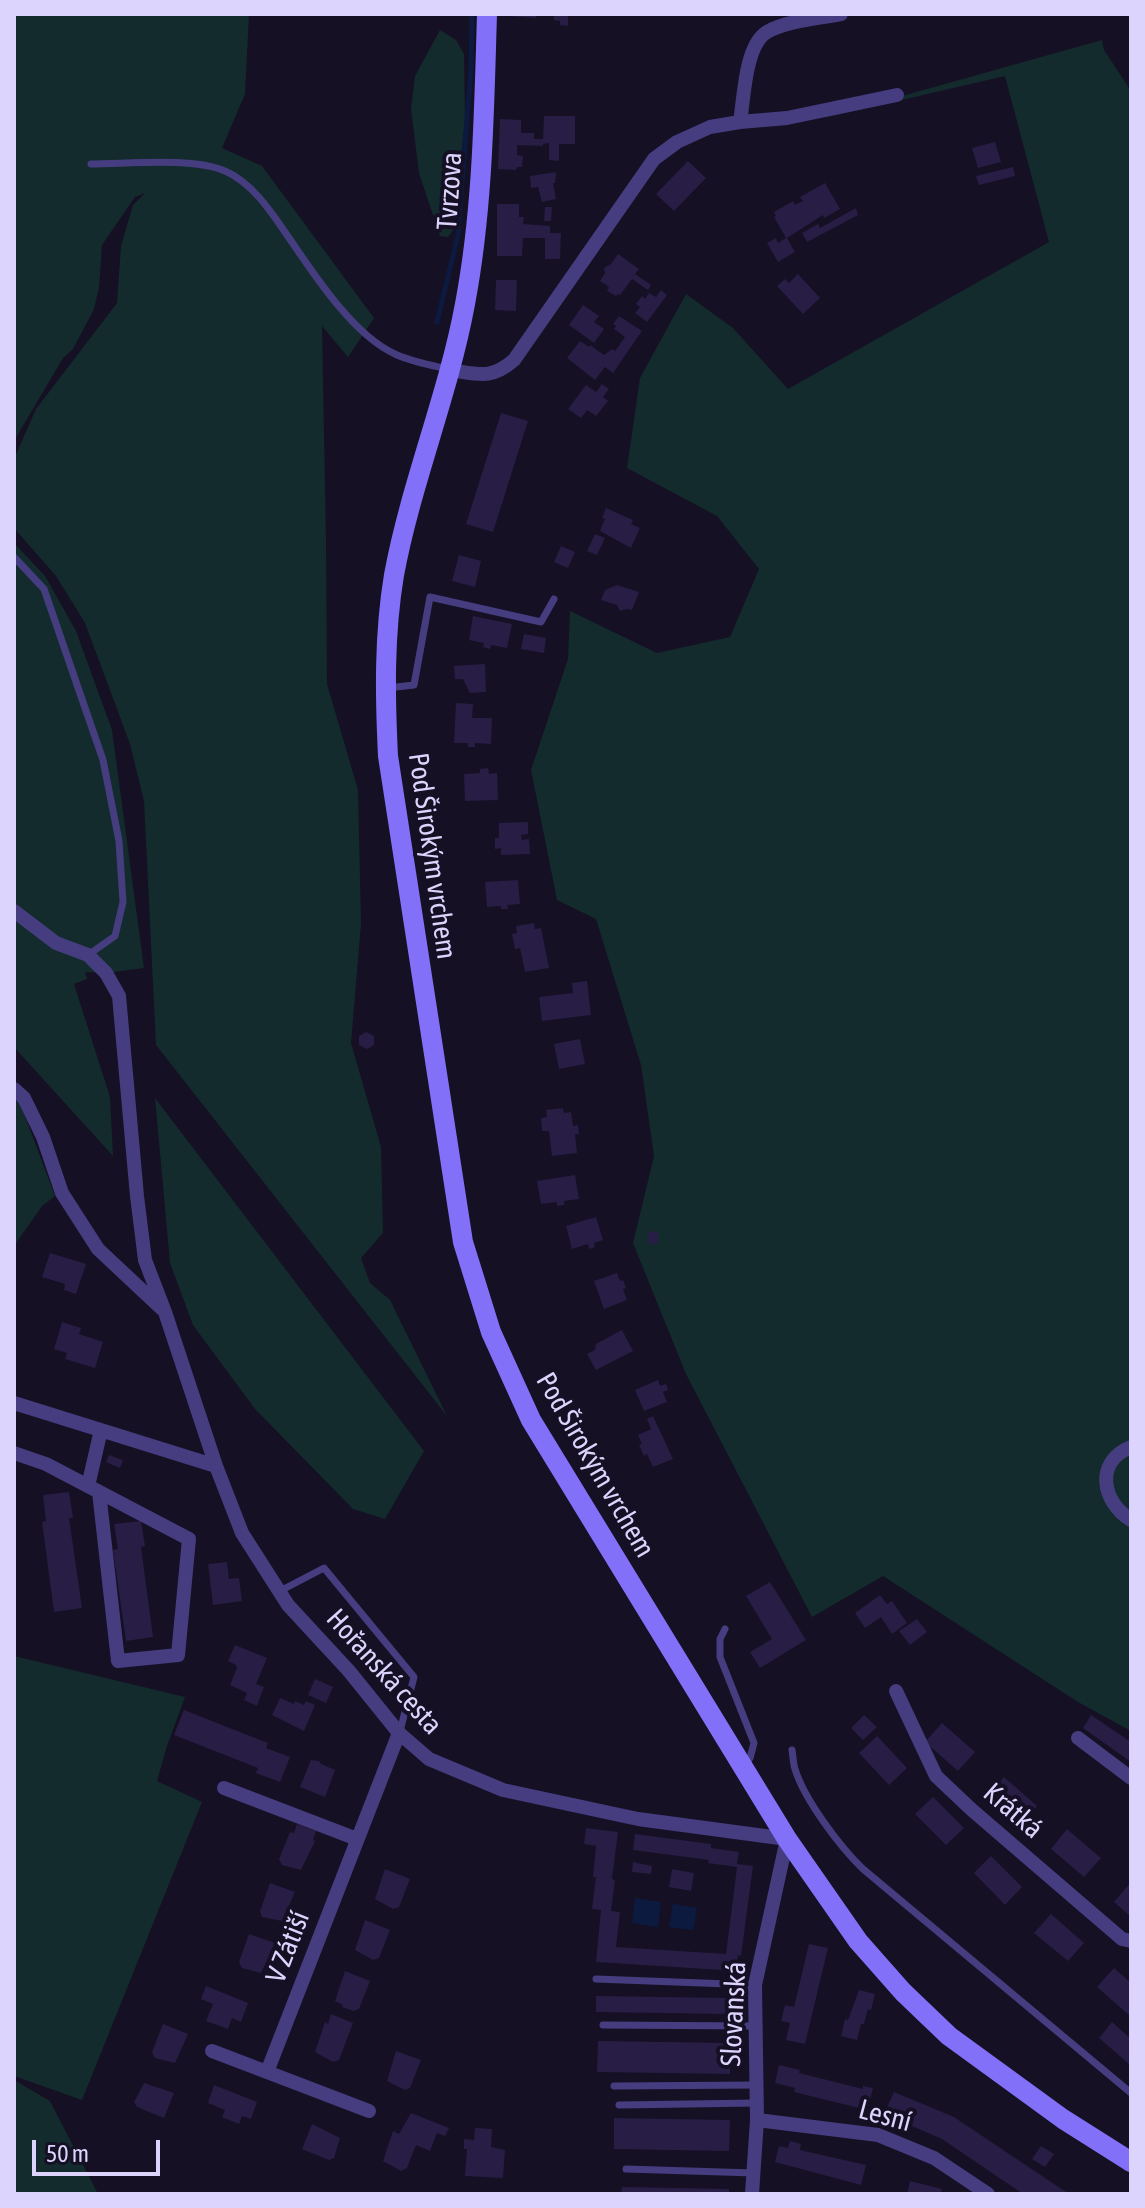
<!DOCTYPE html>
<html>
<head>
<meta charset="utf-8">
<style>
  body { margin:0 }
  #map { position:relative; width:1145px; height:2208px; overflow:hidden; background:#151024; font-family:"Asap Condensed",sans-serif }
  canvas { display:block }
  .frame { position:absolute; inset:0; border:16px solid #ddd4fd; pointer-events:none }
  .scale { position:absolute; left:32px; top:2140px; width:128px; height:36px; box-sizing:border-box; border:4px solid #ddd4fd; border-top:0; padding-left:10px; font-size:24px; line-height:28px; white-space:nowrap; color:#ddd4fd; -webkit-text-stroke:6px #151024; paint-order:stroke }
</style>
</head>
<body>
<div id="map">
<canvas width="1145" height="2208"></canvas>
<div class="frame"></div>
<div class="scale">50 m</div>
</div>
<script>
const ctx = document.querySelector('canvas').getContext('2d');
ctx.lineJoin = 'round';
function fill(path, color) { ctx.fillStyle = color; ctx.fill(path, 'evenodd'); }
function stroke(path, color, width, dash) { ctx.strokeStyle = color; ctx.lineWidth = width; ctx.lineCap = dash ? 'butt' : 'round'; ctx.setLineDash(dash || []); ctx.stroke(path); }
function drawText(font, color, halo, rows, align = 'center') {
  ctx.font = font + ' "Asap Condensed",sans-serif'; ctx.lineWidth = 8; ctx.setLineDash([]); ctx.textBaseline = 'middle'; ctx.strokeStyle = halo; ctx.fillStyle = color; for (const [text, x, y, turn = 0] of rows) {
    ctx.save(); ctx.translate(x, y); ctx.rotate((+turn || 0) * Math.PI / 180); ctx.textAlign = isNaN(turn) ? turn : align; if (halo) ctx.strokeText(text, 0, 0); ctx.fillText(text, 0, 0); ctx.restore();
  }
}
const green = new Path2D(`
  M14,14H249L245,94L222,148L262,166L374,318L348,357L322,326L326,540L327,684L358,790L361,924L351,1043L381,1147L383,1233L361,1258L370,1283L390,1300L447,1416L156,1045L144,801L130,744L85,623L56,576L14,528V459L36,409L117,303L121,246L133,205L145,193L135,197L102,245L99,288L94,309L73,349L63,358L14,441Z
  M440,30L456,40L464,54L465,120L453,230L448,237L440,236L419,173L411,109L415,76Z
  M1102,40L1104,50L1131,91V1731L1078,1702L883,1576L812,1617L686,1374L633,1243L654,1156L641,1065L596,919L557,900L531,770L568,659L570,611L657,653L730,637L759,569L717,516L627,468L640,378L686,294L733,328L788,389L1049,242L1005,76L820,119Z
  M14,543L45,576L76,631L112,730L144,968L106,973L85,972L87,979L74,984L110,1097L113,1156L14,1047Z
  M155,1098L424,1451L385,1519L353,1509L255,1409L193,1325L170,1263Z
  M14,1099L20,1103L55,1196L42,1206L14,1246Z
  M14,1656L185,1697L167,1746L157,1781L202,1802L82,2100L14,2076Z
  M14,2080L50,2101L98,2194H14Z`);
const water = new Path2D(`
  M635,1898L661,1902L658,1927L632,1923Z
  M673,1904L697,1908L693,1930L669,1927Z`);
const stream = new Path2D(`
  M437,322L458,235L471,68L472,14`);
const building = new Path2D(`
  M508,14H536V18L508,16Z
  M554,14H568V26L560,25V21L554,20Z
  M544,116H575V144H559V161L549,160V143L543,144V146L517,145V155L523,156L522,167H517L516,170L498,169L500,119L521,120V133H534V139H543Z
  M995,142L1001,162L978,168L972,148Z
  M688,161L706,178L674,211L656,194Z
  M1013,167L1015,176L979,185L976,176Z
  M556,172L555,183H553L556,199L542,202L538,187L531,188L530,176Z
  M825,183L840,209L824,218L823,215L787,238L795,252L778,262L767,243L776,238L778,243L786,238L774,217L776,216L774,212L793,201L795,205L803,201L800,197Z
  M497,204H519V217H524L523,224L550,226V233H561L560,259H545V238H523L522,256H497Z
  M545,207H552L551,221H544Z
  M856,208L858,215L807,242L802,233L818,224L820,228Z
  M618,254L639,269L635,274L651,285L648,290L632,279L620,295L618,294L616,296L607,291L609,287L600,281L605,273L604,268L611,264Z
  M798,274L820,298L803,314L777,286L785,279L789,283Z
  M496,280H517L516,311L495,310Z
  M661,290L667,295L647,322L635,313L640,307L636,304L642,296L645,299L649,293L656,297Z
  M583,305L599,316L594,322L604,329L594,343L569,325Z
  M619,316L642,331L613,373L605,367L595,380L567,358L580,341L589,347L590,345L604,355L612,349L615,351L625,337L614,329L616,326L613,324Z
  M602,384L609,389L603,397L608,401L596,416L587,410L581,418L568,409L586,385L596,392Z
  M501,413L528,421L493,532L466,524Z
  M606,508L633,520L631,524L640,528L631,548L600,531L605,519L602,518Z
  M595,534L605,538L597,555L587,551Z
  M561,546L575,552L568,568L554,562Z
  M459,555L481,561L475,587L452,581Z
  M617,585L639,592L632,610L627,609L620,611L617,605L601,600L605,590Z
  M473,616L512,624L507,648L491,645L490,649L483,647L484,643L469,640Z
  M524,634L546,638L544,653L521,649Z
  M485,664L486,692L470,693L463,679H455L454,666Z
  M456,703L473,704L472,718H492L491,744L475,743V747H468V743H454Z
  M488,768L489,774L497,773L498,800L465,801L464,774L480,773V769Z
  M528,822V834L521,835L522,840L529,839L530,854L501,855V848L495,849V838H499V823Z
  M518,880L520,904L507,905L508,909H501V906L487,907L485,882Z
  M534,923L535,929L541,928L549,968L525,972L520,948L515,949L512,934L517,933L516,926Z
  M587,981L591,1015L542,1021L539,997L573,993L572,983Z
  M366,1032L374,1036V1045L367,1049L359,1045V1036Z
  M580,1039L585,1064L559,1069L554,1044Z
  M563,1108L564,1113L571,1112L573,1126L578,1125L579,1134H575L577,1153L552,1156L549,1131H542L541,1118L547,1117L546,1110Z
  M575,1175L579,1199L564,1201V1205L557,1206V1202L541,1204L537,1181Z
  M596,1217L603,1240L594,1243L595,1247L589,1249L588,1244L572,1249L566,1226Z
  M658,1231V1243L648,1244V1232Z
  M50,1253L86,1264L76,1294L64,1290L65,1284L42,1277Z
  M617,1273L620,1281L623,1280L626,1288L623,1289L627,1300L604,1309L594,1281Z
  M62,1322L81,1328L79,1334L103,1342L95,1368L65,1359L67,1353L54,1349Z
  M622,1330L633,1351L596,1370L587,1354L595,1350L596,1344Z
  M658,1380L660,1386L666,1384L668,1390L663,1392L667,1402L644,1411L635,1390Z
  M653,1416L673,1459L653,1467L647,1454L644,1456L639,1445L642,1444L638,1435L651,1429L647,1419Z
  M109,1455L123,1460L120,1468L106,1462Z
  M69,1492L73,1518H69L82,1608L54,1612L42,1522L46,1521L43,1495Z
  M141,1521L145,1546L141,1547L153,1637L126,1641L113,1550L118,1549L114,1524Z
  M227,1562L229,1579L239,1578L242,1601L213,1605L208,1564Z
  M770,1582L806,1640L760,1668L750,1652L772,1639L746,1596Z
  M880,1595L887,1604L892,1601L907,1623L892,1634L881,1617L865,1628L855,1613Z
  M917,1619L927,1632L910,1645L899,1631Z
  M235,1645L267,1658L256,1684L264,1687L257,1706L244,1700L247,1693L230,1685L237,1668L236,1665L228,1661Z
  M315,1679L333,1687L326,1703L308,1695Z
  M280,1698L294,1704L295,1701L304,1705L306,1701L315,1705L304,1731L272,1715Z
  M184,1710L268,1743L266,1748L290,1757L280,1782L256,1773L258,1768L174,1735Z
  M864,1715L877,1727L863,1740L851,1728Z
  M1091,1715L1131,1742V1762L1083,1728Z
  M942,1723L975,1752L958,1771L925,1742Z
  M877,1736L907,1768L889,1785L859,1753Z
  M311,1760L319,1761L321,1764L335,1770L325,1797L300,1787Z
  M1004,1777L1037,1806L1021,1825L987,1795Z
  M933,1797L964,1828L946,1845L915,1814Z
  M297,1824L316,1831L313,1840L315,1841L301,1870L282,1865L279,1859L290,1832L294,1833Z
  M586,1828L618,1832L612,1879L615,1880L611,1911L620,1912L616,1947L726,1954L737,1867L708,1863L709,1860L633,1850L635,1834L711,1844V1848L739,1852L737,1864L753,1866L741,1956L738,1955L737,1971L596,1962L601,1910L592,1909L596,1877H593L596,1846L584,1844Z
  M1067,1829L1101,1858L1084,1877L1051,1849Z
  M991,1856L1022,1887L1005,1905L974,1873Z
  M633,1862L652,1866L651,1874L632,1872Z
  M385,1869L410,1879L399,1907L393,1909L375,1899Z
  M672,1869L694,1873L691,1891L669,1887Z
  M1131,1882V1917L1114,1902Z
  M270,1883L295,1892L282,1921L262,1917L260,1911Z
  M1051,1914L1084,1943L1068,1961L1034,1933Z
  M365,1920L390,1930L379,1958L373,1960L355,1950Z
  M249,1934L275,1943L261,1973L242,1968L239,1962Z
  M809,1944L828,1948L805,2044L786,2040L790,2023L781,2021L785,2005L794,2007Z
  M1114,1968L1131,1983V2017L1097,1987Z
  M345,1971L370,1981L359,2009L353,2011L342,2007L343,2005L335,2001Z
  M206,1986L248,2003L241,2022L232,2018L228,2029L206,2021L213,2004L201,1999Z
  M859,1990L875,1994L871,2010L868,2009L864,2024H861L857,2040L841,2036L845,2019L848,2020Z
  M596,1996L730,1998V2014L596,2012Z
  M331,2014L353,2023L339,2060L333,2062L315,2052L325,2022L328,2024Z
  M1112,2022L1131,2039V2062L1129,2064L1099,2038Z
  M163,2024L188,2034L175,2063L155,2058L152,2052Z
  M598,2041L730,2043V2074L597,2072Z
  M396,2051L421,2060L410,2088L405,2090L387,2081Z
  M779,2065L800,2070L799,2073L863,2089V2086L873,2088L868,2107L859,2105V2108L794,2092L795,2088L775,2083Z
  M144,2083L174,2093L164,2118L137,2107L134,2102Z
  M214,2085L257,2102L251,2119L242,2116L239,2124L222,2117L225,2110L208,2103Z
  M894,2092L954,2117L1069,2194H1023L942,2139L884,2114Z
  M411,2113L449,2128L445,2136L437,2133L430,2151L416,2145L407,2168L401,2171L383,2161L393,2131L399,2134Z
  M614,2118L730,2120L729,2151L614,2149Z
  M312,2124L340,2138L334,2158L329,2160L302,2149Z
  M475,2128L492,2129L491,2147L505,2150L503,2178L465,2176L467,2149H464V2139L474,2140Z
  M790,2141L801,2144L800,2150L866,2165L861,2185L775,2162L779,2146L788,2148Z
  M1041,2146L1054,2154L1045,2167L1032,2159Z
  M910,2181L942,2189L940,2194H907Z
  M622,2187L729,2189V2194H621Z`);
const lane = new Path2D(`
  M91,164C129,164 191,157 225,171C251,182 270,210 285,232C311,270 352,335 395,354C412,362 430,365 448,369
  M14,557L44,589L103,760L119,841L123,902L115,936L88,955
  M387,688L414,685L430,597L541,622L554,599
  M280,1591L324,1568L414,1677L400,1731
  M725,1629L720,1639V1657L754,1743L750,1758L744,1766
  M792,1750C793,1755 793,1763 795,1769C804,1799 840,1847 863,1869L1131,2093
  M596,1979L755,1985
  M603,2025L756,2026
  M614,2086L757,2085
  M619,2105L757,2103
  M626,2169L754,2173`);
const street = new Path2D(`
  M740,122C744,98 745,45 767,32C785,21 820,18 841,14
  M450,370C479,374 491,380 514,360L654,159L677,142L710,127L740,122L787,118L897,95
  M14,911L56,943L88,955L106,973L119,996L137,1196L145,1260L165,1312L216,1466L242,1533L288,1605L349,1671L399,1733L429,1759L503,1790L638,1819L787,1839L755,1985L757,2120L752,2194
  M14,1089L24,1098L43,1137L62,1193L98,1249L162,1309
  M14,1403L216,1466
  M1131,1447C1094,1462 1102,1502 1131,1520
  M14,1453L46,1464L189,1539L178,1655L118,1661L99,1492
  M88,1486L101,1430
  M896,1691L936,1776L972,1810L1122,1939L1131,1941
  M1078,1738L1131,1778
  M224,1788L357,1839
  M212,2051L267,2072
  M369,2111L267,2072L399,1733
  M757,2120L878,2135L934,2158L988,2194`);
const secondary = new Path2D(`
  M487,14C484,111 483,209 465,304C448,396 411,483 394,575C384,635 385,695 388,756L463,1242L491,1332L531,1420L787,1839L858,1941L903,1992L949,2036L1063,2119L1131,2162`);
const streetNames = [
  ["Tvrzova",450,191,-86],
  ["Pod Širokým vrchem",432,856,82],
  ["Pod Širokým vrchem",595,1465,60],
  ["Hořanská cesta",384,1672,48],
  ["Krátká",1013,1811,41],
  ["V Zátiší",288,1947,-69],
  ["Slovanská",734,2014,-87],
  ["Lesní",885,2116,15]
];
fill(green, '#132b2d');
fill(water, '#0c1a40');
stroke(stream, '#0c1a40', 5);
fill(building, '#281d44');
stroke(lane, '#463d80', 7);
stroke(street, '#463d80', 14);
stroke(secondary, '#8270f8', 20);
drawText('28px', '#ddd4fd', '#151024', streetNames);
</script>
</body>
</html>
